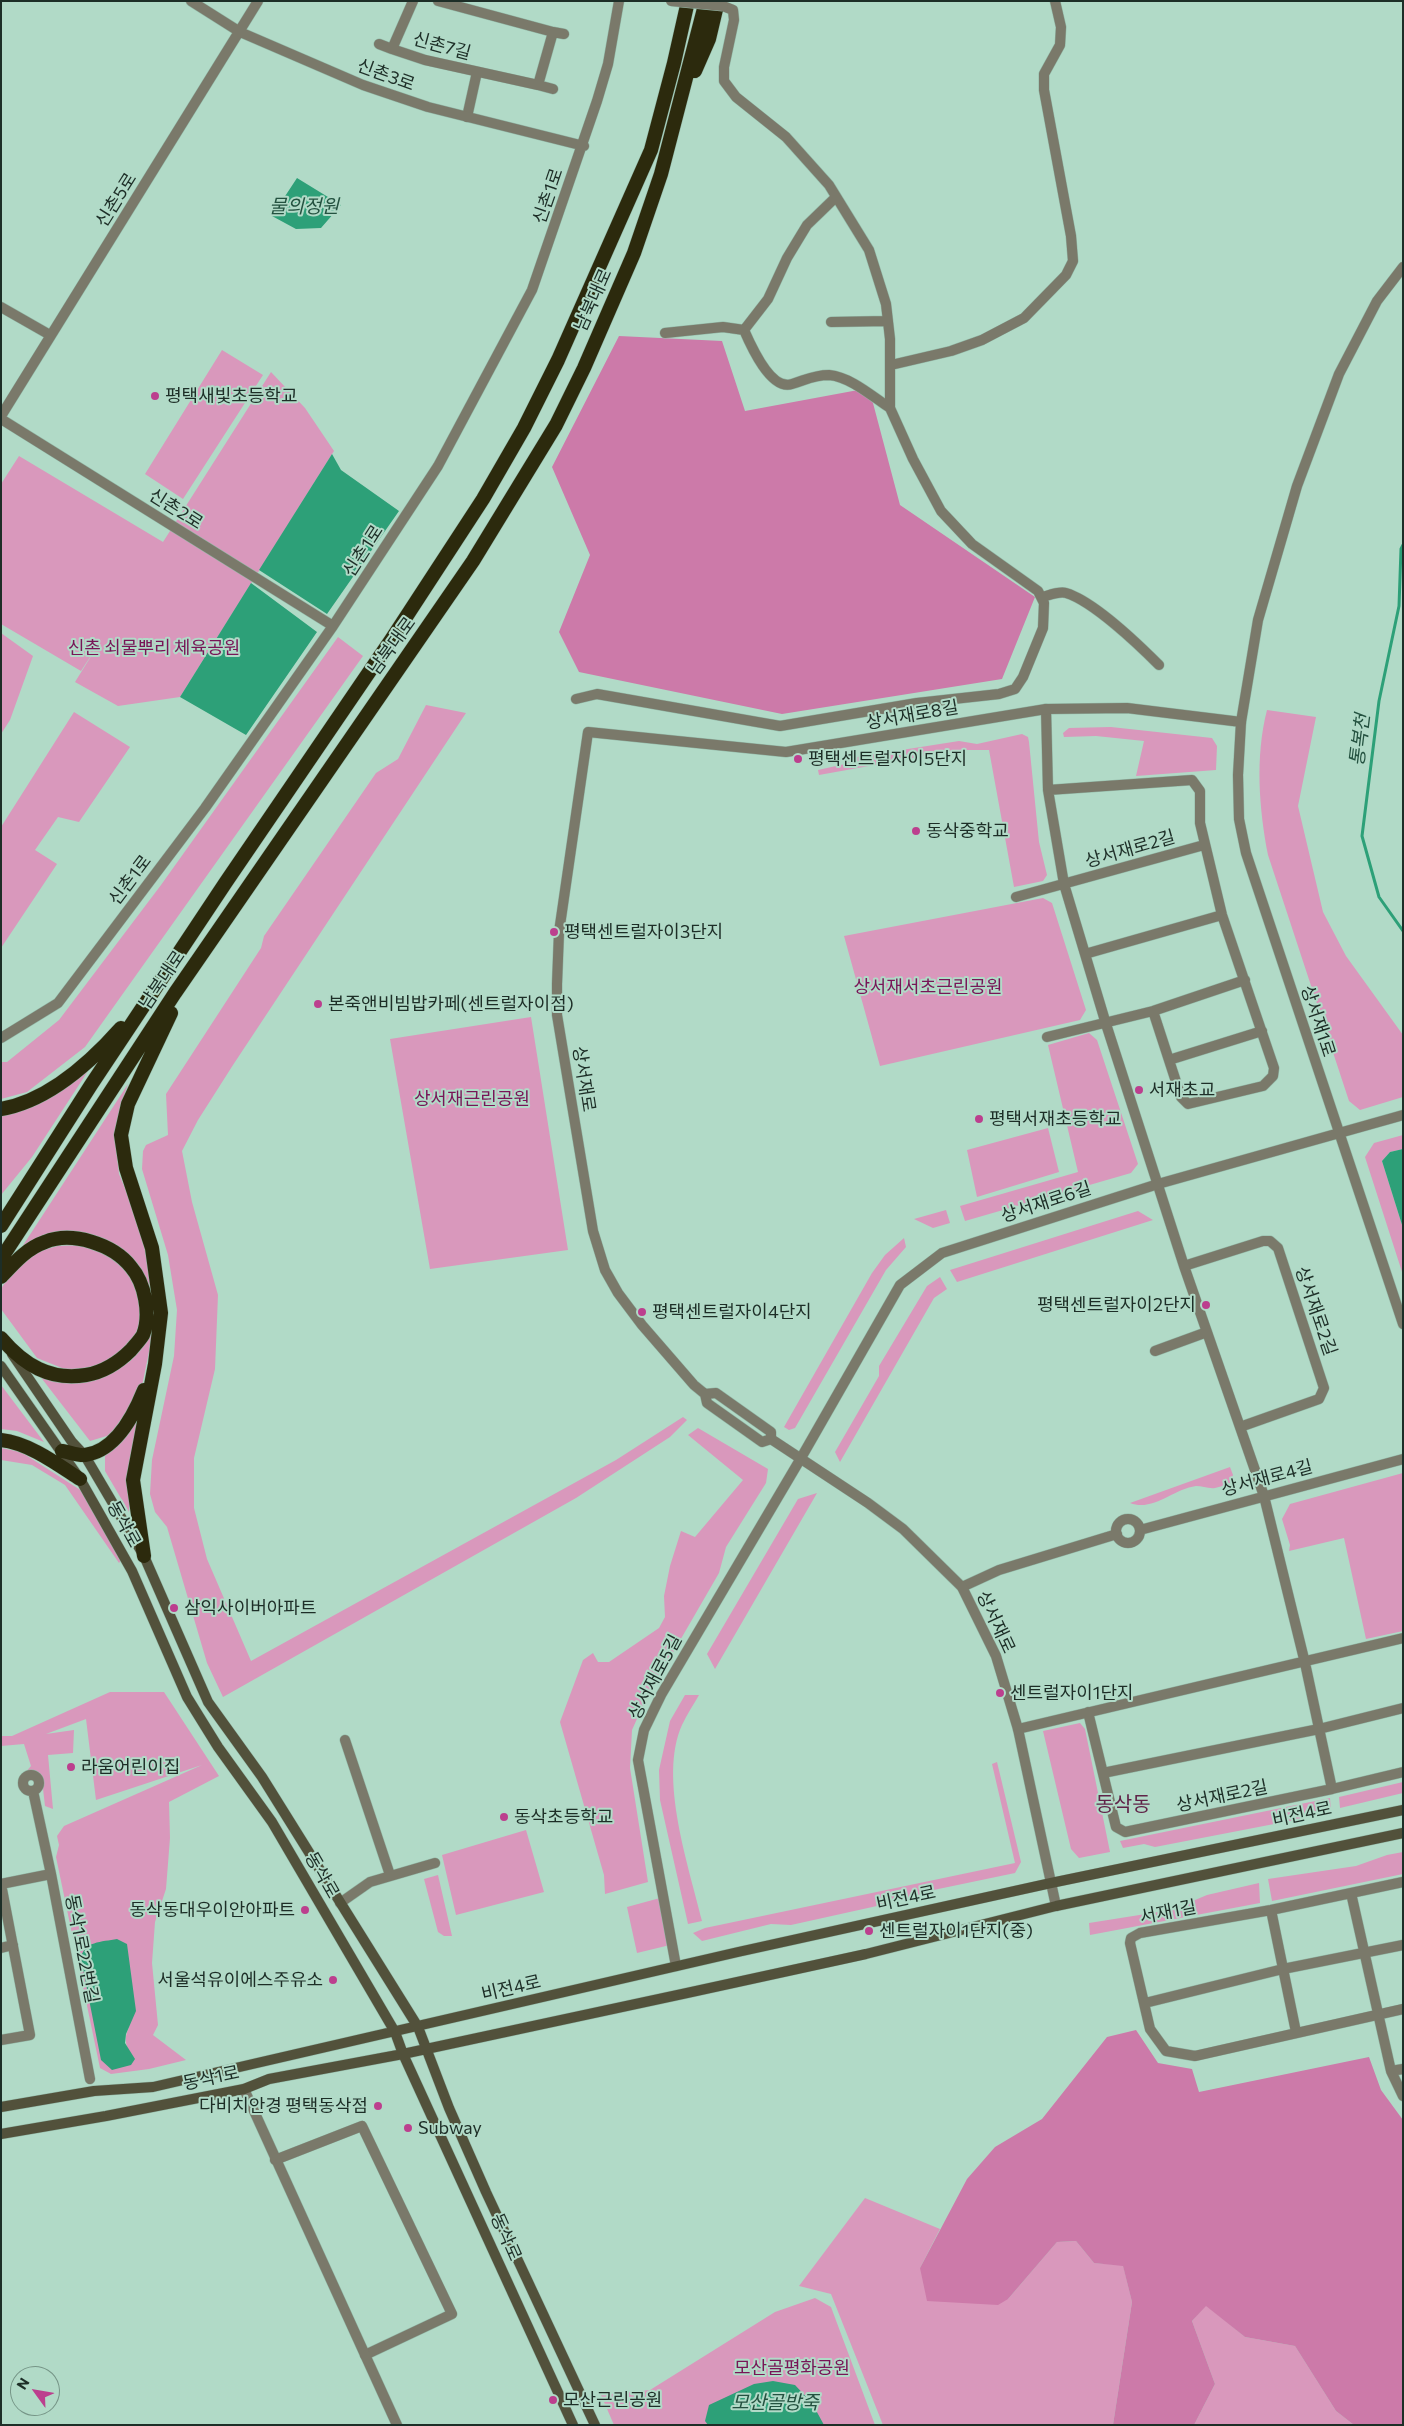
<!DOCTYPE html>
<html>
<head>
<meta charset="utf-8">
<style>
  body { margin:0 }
  #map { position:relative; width:1404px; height:2426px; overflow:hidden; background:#b1dac7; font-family:Commissioner,sans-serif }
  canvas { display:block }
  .frame { position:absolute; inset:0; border:2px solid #1d2e27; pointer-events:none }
  .north { position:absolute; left:10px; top:2366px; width:50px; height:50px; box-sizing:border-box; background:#b1dac7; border:1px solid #769587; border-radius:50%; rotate:302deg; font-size:14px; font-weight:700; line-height:20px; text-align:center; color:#1d2e27 }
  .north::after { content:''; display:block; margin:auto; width:18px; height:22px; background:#bc3f8e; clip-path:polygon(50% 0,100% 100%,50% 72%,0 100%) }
</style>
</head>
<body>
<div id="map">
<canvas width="1404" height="2426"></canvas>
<div class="frame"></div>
<div class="north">N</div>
</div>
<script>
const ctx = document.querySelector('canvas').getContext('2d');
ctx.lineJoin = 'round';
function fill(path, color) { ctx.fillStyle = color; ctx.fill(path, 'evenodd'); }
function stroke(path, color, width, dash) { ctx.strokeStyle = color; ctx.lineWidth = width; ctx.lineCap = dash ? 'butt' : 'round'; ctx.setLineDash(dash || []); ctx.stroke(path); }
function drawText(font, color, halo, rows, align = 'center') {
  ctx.font = font + ' Commissioner,"Noto Sans KR",sans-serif'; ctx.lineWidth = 4; ctx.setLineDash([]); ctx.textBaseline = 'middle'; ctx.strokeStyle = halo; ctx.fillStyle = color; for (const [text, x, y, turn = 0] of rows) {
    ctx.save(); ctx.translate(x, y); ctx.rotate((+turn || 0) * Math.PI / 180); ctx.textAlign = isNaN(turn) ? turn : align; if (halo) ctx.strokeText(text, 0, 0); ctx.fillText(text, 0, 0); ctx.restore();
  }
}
const green = new Path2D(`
  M222,350L263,375L183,499L145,474Z
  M271,372L305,408L334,451L180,697L118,706L75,682L103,637L81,671L1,624V484L19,456L163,542Z
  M1,633L33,656L10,720L1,734Z
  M338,637L363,656L85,1047L27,1092L1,1099V1062H7L59,1020L161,885Z
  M426,705L466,713L233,1065L198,1120L182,1151L192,1202L218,1295L215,1369L194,1458V1508L207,1559L251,1661L616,1460L683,1417L687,1420L670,1437L576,1498L223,1697L207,1663L167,1527L155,1512L150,1494L152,1460L174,1356L177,1310L168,1255L142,1169L143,1151L146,1145L168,1135L166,1094L261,948L264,936L376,773L398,759Z
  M1267,710L1316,717L1298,806L1323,912L1346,956L1403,1035V1097L1360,1110L1349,1101L1268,855C1259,808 1255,757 1267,710Z
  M74,712L130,747L79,822L58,817L35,850L57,864L1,948V827Z
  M1111,727L1212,738L1217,746L1216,770L1136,776L1144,741L1096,736L1064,737L1063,733L1069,728Z
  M1022,734L1028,737L1029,742L1039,842L1047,875L1043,881L1014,887L989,750H958L819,775L818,770L845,764L857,757L959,741L977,744Z
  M1043,898L1052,903L1086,1010L1080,1020L880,1066L844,936Z
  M531,1017L568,1250L430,1269L390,1039Z
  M1089,1033L1097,1040L1138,1164L1131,1173L965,1221L960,1206L1078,1172L1048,1045Z
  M90,1068L32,1157L1,1195V1116L40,1099Z
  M128,1084L121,1105L115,1139L119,1174L135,1212L144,1245L155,1305L151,1342L141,1391L110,1435L90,1441L36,1371C50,1371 115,1370 123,1366C156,1348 155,1294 139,1266C128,1248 82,1229 61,1232C46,1233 33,1242 20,1250Z
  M1048,1128L1059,1172L977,1197L967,1150Z
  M1403,1135V1149L1390,1152L1382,1161L1403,1228V1275L1365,1157L1374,1143Z
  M946,1210L950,1223L933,1228L914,1219Z
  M1138,1211L1153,1220L957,1282L950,1270Z
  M904,1238L906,1247L886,1270L795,1428L789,1430L784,1427L872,1273L885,1255Z
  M78,1245L103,1251L125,1268L141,1298L140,1322L134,1338L119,1354L101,1367L67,1370L37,1358L1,1309V1289L10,1274L38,1252L57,1246Z
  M940,1277L947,1289L934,1298L840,1462L835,1452L879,1376V1366L927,1286Z
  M1,1385L44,1442L17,1431L1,1429Z
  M138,1419L129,1464V1512L105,1471V1456L121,1442Z
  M698,1428L768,1469L766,1483L726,1547L719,1573L645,1701L632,1730L630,1768L648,1882L605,1894L604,1875L560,1722L583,1660L593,1653L598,1662H609L659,1628L665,1617L664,1596L670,1566L681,1531L695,1537L743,1480L688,1435Z
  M1,1448L21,1452L82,1491L122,1559L119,1563L65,1485L32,1465L1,1460Z
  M1230,1467L1233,1475L1230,1483C1225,1485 1220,1487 1215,1488C1209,1489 1202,1486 1196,1486C1173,1489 1153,1512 1130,1503Z
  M1403,1473V1631L1366,1639L1344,1538L1289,1551L1290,1545L1282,1519L1290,1504Z
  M817,1493L813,1500L715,1669L707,1654L798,1499Z
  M110,1692H164L219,1776L169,1802L170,1838L166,1889L155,1922L152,1963L158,2025L153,2035L186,2060L149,2069L111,2074L100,2068L56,1857L59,1845L57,1836L64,1826L202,1765L96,1800L86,1719L46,1734L74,1730L73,1753L48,1755L53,1809L45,1806L42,1780L31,1773L24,1774L31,1766L24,1744L1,1746V1736H12ZM129,2027C123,2040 126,2048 134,2059L101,2060Z
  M685,1695H699C694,1704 687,1714 682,1725C658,1778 689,1866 702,1921L688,1924L660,1800L659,1770L670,1721Z
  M1080,1723L1085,1729L1110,1852L1079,1858L1071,1849L1043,1731Z
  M997,1762L1021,1862L1015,1873L924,1892L913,1898L791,1925L771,1924L702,1941L693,1933L705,1928L1015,1863L992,1764Z
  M1403,1782V1793L1340,1808L1339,1797Z
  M1330,1798L1331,1813L1155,1847L1144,1844L1123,1848L1120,1841Z
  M526,1830L544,1892L456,1915L442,1855Z
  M1403,1852V1874L1272,1901L1268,1879L1356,1866L1387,1855Z
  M438,1875L452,1936H444L438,1932L424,1879Z
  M1259,1883L1260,1903L1090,1935L1089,1923L1171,1910L1207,1895Z
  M660,1898L670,1945L637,1953L627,1907Z
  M865,2198L940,2229L920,2268L1008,2299L1057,2242L1076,2241L1094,2263L1123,2265L1132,2302L1113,2425H883L831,2294L799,2286Z
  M815,2298L831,2307L875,2425H614L601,2395L650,2390L775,2312Z
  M1206,2305L1245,2337L1295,2346L1336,2411L1354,2425H1194L1215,2384L1192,2321Z`);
const forest = new Path2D(`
  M619,336L722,341L745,411L869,388L900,505L1035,597L1002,679L782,714L579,672L559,632L590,555L552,467Z
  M1136,2030L1158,2063L1192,2069L1199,2092L1369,2057L1381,2090L1403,2120V2425H1354L1336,2411L1295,2346L1245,2337L1206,2306L1192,2321L1215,2384L1194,2425H1113L1132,2302L1123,2266L1094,2263L1076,2241L1057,2242L1008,2299L998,2305L927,2301L920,2268L967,2179L995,2147L1042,2119L1107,2037Z`);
const water = new Path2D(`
  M297,178L341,205L321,228L296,229L272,216Z
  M332,454L341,470L399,511L327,614L259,570Z
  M251,583L317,632L246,735L180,697Z
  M1403,1149V1228L1382,1161L1390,1152Z
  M117,1939L127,1944L136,2011L126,2034L125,2043L135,2059L131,2065L112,2070L101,2060L81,1959C83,1941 102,1942 117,1939Z
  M773,2381L795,2385L812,2403L824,2425H708L705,2421L709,2405L754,2384Z`);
const stream = new Path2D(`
  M1403,545L1401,549L1399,606L1379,701L1362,836L1379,897L1403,931`);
const minor = new Path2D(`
  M413,1L392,49L425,60L538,85L553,32L438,1
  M553,32L564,34
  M379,44L392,49
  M538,85L553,89
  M467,117L477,72
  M1,307L50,335
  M831,322L888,321
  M744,330L768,299L787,258L807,225L836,197
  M665,333L723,327L744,330C751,346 771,391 792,384C806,380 813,375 829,375C851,377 873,397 890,408
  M891,365L951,351L982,340L1024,318L1066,275L1073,261L1071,236L1044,90V74L1060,45L1061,27L1055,1
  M1043,597C1050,595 1059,591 1066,593C1093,601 1139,645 1159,665
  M576,699L597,694L780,726L917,703L999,694L1015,689L1023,677L1043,628L1044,603L1038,591L972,544L941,511L913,459L890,408V339L886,304L869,250L829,185L786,137L736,97L724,81V67L734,20L733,10L723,6
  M1046,709L1048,790L1064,884L1106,1024L1184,1266L1264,1496L1305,1663L1332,1789
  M1241,722L1258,620L1297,486L1339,374L1377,301L1403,267
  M1048,790L1192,780L1200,791V823L1222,915L1274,1068L1273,1076L1263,1086L1188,1104L1181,1097L1153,1011
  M1016,897L1204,845
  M1085,954L1222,915
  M1047,1037L1153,1011L1245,980
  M1169,1060L1262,1031
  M1184,1266L1263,1241H1270L1278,1248L1324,1388L1319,1399L1240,1427
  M1155,1351L1207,1332
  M1116 1531a12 12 0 1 1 24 0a12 12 0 1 1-24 0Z
  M1140,1530L1403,1459
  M962,1587L999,1570L1117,1534
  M1088,1712L1116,1827L1125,1832L1332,1789L1403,1772
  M1018,1729L1403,1638
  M345,1740L390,1875
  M1103,1773L1319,1729L1403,1708
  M23 1783a8 8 0 1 1 16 0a8 8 0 1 1-16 0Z
  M33,1791L51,1874
  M1403,1882L1271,1910L1140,1933L1131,1938L1130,1943L1150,2029L1166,2051L1195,2056L1403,2009
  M1,1884L51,1874L90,2079
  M1351,1893L1391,2071L1403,2096
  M340,1903L370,1882L435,1863
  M1271,1910L1296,2032
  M1,1948L13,1945
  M1145,2003L1283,1969L1403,1945
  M1,2040L30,2035L1,1884
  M1391,2071L1403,2069
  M275,2160L362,2126L452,2314L365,2355`);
const tertiary = new Path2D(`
  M191,1L240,32L363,85L428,107L584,146
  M1,416L258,1
  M1,419L333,626
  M1,1038L58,1003L205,808L333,626L438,466L532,290L597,101L608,64L619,1
  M705,1394L716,1393L771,1432V1439
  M1056,1906L1018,1729L996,1656L962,1587L903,1529L868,1503L771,1439L762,1442L707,1403L705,1394L694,1385L642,1325L618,1293L605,1270L593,1231L557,1015V984L559,932L588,732L786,752L1046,709L1127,708L1241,722L1238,775L1239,819L1246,853L1403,1324
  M676,1966L638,1760L644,1730L661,1695L801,1458L900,1285L942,1253L1158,1184L1403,1115
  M244,2089L397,2425`);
const secondary = new Path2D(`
  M12,1354L72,1442L85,1456L144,1556L208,1702L262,1777L418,2027L449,2108L486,2192L595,2425
  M1,1366L80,1479L132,1571L187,1697L218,1747L272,1822L395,2032L403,2054L573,2425
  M1,2107L94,2091L153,2087L738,1952L1051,1883L1403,1810
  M1,2134L106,2116L244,2089L269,2079L403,2054L687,1993L866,1954L1056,1906L1403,1833`);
const trunk = new Path2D(`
  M695,71L709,39L718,1
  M1,1109C48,1101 90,1063 121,1028
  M1,1226L91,1085L226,882L391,640L483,499L524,428L558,360L651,150L674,63L688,1
  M1,1259L175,993L473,561L556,425L584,368L634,253L661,174L706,1
  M1,1277C14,1263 27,1248 45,1242C72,1231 113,1244 131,1267C145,1283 151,1315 143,1335C140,1340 135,1345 131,1350C118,1363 104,1372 86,1375C50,1381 24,1365 1,1338
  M1,1440C29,1443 57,1464 80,1479
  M62,1451C69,1452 79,1456 85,1455C115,1451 134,1415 144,1390
  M144,1556L133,1480L155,1364L161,1313L152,1248L126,1168L121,1135L128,1104L171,1013`);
const minorBridge = new Path2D(`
  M671,1L723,6`);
const markers = [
  [155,396,5,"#bc3f8e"],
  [798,759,5,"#bc3f8e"],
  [916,831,5,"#bc3f8e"],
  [554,932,5,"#bc3f8e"],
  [318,1004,5,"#bc3f8e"],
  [1139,1090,5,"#bc3f8e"],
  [979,1119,5,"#bc3f8e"],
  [1206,1305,5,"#bc3f8e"],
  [642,1312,5,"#bc3f8e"],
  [174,1608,5,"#bc3f8e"],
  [1000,1693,5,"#bc3f8e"],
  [71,1767,5,"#bc3f8e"],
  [504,1817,5,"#bc3f8e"],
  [305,1910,5,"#bc3f8e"],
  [869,1931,5,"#bc3f8e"],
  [333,1980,5,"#bc3f8e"],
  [378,2106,5,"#bc3f8e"],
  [408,2128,5,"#bc3f8e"],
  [553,2400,5,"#bc3f8e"]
];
const streetNames = [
  ["신촌7길",442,46,15],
  ["신촌3로",386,75,20],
  ["신촌1로",548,196,-71],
  ["신촌5로",116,200,-58],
  ["남북대로",593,300,-66],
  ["신촌2로",176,509,32],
  ["신촌1로",363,551,-57],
  ["남북대로",392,646,-54],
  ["상서재로8길",912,715,-10],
  ["상서재로2길",1130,849,-16],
  ["신촌1로",130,880,-53],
  ["남북대로",162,980,-56],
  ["상서재1로",1318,1021,72],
  ["상서재로",584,1079,81],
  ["상서재로6길",1046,1202,-18],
  ["상서재로2길",1316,1311,71],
  ["상서재로4길",1267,1478,-15],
  ["동삭로",124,1524,61],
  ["상서재로",996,1622,65],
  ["상서재로5길",655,1677,-62],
  ["상서재로2길",1222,1796,-12],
  ["비전4로",1302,1814,-12],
  ["동삭로",322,1875,60],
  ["비전4로",906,1898,-12],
  ["서재1길",1168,1912,-11],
  ["동삭1로22번길",82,1949,79],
  ["비전4로",511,1988,-13],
  ["동삭1로",211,2078,-12],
  ["동삭로",506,2237,66]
];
const poiNames = [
  ["평택새빛초등학교",165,396],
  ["평택센트럴자이5단지",808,759],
  ["동삭중학교",926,831],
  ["평택센트럴자이3단지",564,932],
  ["본죽앤비빔밥카페(센트럴자이점)",328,1004],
  ["서재초교",1149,1090],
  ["평택서재초등학교",989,1119],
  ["평택센트럴자이2단지",1196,1305,"right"],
  ["평택센트럴자이4단지",652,1312],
  ["삼익사이버아파트",184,1608],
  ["센트럴자이1단지",1010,1693],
  ["라움어린이집",81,1767],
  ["동삭초등학교",514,1817],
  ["동삭동대우이안아파트",295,1910,"right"],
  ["센트럴자이1단지(중)",879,1931],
  ["서울석유이에스주유소",323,1980,"right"],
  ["다비치안경 평택동삭점",368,2106,"right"],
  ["Subway",418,2128],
  ["모산근린공원",563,2400]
];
const parkNames = [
  ["신촌 쇠물뿌리 체육공원",154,648],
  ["상서재서초근린공원",928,987],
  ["상서재근린공원",472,1099],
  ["모산골평화공원",792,2368]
];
const waterNames = [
  ["물의정원",304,207],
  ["통복천",1360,740,-83],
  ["모산골방죽",775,2403]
];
const quarterNames = [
  ["동삭동",1123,1804]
];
fill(green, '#d998bc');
fill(forest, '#cc7aa9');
fill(water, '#2da078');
stroke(stream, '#2da078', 3);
stroke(minor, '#93b8a7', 11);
stroke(tertiary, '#93b8a7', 11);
stroke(secondary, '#93b8a7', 11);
stroke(trunk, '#93b8a7', 15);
stroke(minor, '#7a796a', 10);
stroke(tertiary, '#7a796a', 10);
stroke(secondary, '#52513b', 10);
stroke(trunk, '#2c2a0d', 14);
stroke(minorBridge, '#93b8a7', 11, []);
stroke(minorBridge, '#7a796a', 10);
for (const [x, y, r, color] of markers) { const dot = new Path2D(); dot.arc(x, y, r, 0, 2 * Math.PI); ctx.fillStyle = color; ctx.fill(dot); stroke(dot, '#b1dac7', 2); }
drawText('18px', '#1d2e27', '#b1dac7', streetNames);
drawText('18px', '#1d2e27', '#b1dac7', poiNames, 'left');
drawText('18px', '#781557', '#b1dac7', parkNames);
drawText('italic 19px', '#245240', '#b1dac7', waterNames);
drawText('20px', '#602348', '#b1dac7', quarterNames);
</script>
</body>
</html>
